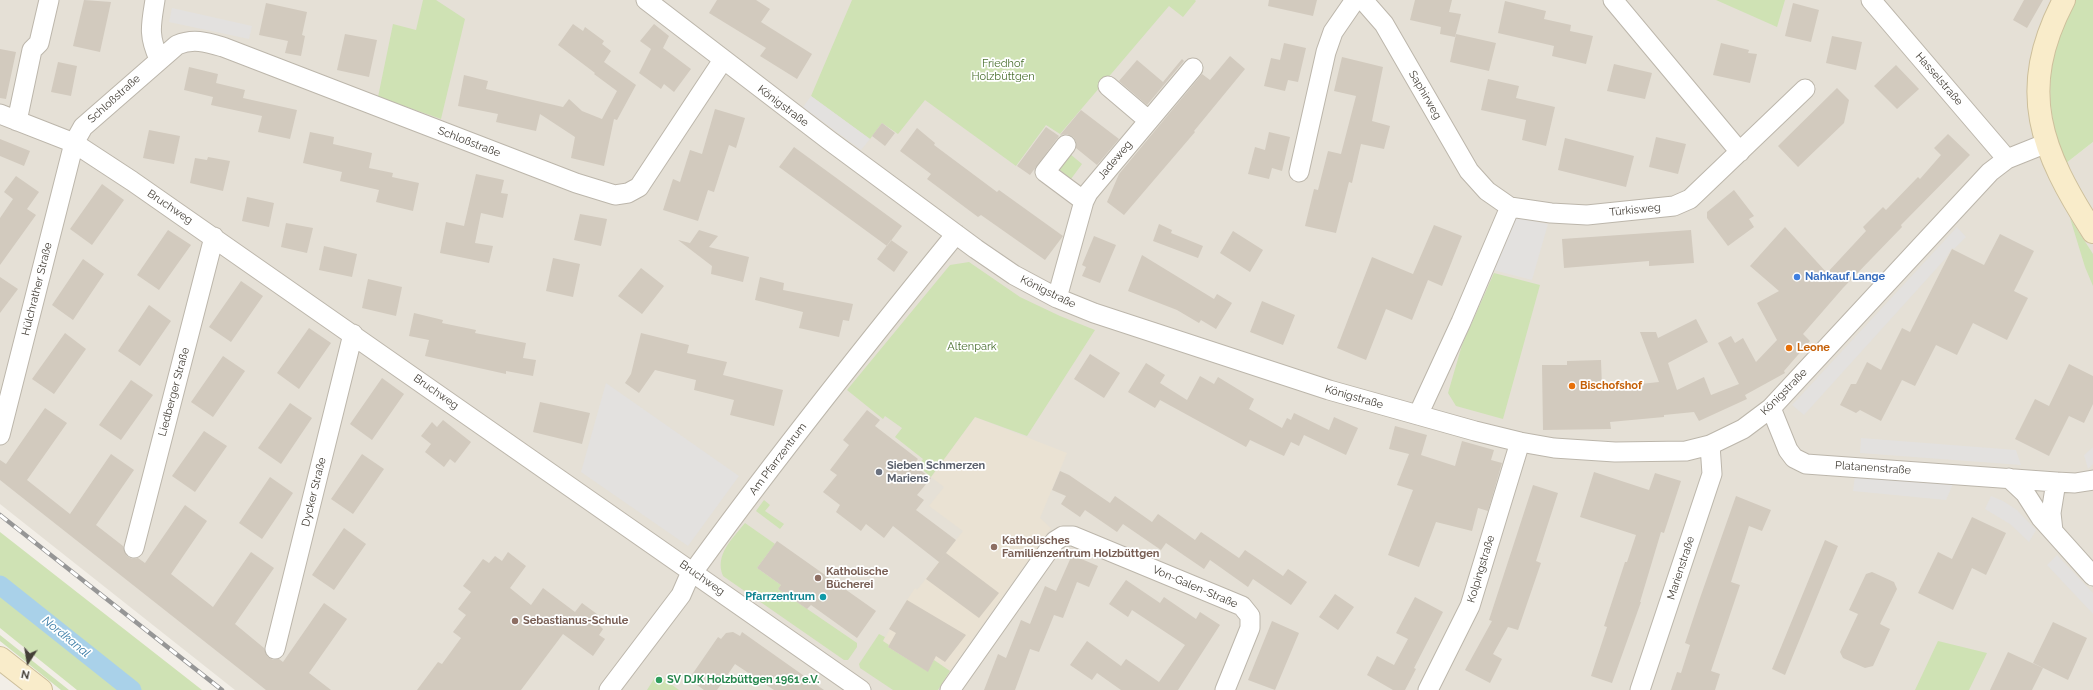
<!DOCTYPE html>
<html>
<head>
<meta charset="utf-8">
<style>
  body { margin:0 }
  #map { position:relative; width:2093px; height:690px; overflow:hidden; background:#f2eee7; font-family:Raleway,sans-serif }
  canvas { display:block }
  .north { position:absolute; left:8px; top:642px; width:40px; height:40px; -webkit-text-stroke:3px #fff; paint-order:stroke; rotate:192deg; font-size:11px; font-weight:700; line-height:16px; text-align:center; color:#443f37 }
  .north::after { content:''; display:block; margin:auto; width:14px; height:18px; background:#443f37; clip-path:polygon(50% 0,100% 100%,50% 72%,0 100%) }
</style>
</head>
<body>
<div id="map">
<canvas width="2093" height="690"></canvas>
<div class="north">N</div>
</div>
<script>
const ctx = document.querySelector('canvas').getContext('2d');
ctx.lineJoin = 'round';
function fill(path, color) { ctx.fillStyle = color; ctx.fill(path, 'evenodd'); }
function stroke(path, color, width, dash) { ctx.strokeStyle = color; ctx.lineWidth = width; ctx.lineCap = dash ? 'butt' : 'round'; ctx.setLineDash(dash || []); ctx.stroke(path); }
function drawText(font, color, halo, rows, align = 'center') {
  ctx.font = font + ' Raleway,sans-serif'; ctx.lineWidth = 3.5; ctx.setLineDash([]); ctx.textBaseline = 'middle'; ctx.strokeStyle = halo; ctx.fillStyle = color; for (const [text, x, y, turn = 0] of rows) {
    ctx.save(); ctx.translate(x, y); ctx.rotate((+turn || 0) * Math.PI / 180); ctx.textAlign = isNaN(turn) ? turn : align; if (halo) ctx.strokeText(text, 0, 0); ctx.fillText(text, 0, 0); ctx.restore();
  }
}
const residential = new Path2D(`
  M0,0H2076L2074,5L2065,164L2093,142V690H235L0,504Z`);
const education = new Path2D(`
  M975,417L1067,453L1040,518L1051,528L950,671L934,660L928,672L888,647L883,641L907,600L915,588L917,590L963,531L929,506L944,487L931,477Z`);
const green = new Path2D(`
  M423,0H436L465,19L441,119L378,97L393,24L416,30Z
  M852,0H1195L1196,1L1183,17L1169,6L1060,134L1046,125L1016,166L925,100L898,134L882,123L870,139L811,96Z
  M1716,0H1785L1777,27Z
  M2076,0H2093V142L2065,164C2043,102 2045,59 2076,0Z
  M1070,154L1082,164L1071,179L1060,170V165Z
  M2070,218L2093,254V286L2085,267Z
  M969,262L1020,297L1060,316L1095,330L1027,436L975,417L931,477L918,466L923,459L895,437L902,428L885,416L883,419L847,390L950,265Z
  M1494,273L1540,285L1503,419L1456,406L1448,393L1462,345Z
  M764,500L770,505L765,511L784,524L780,529L756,511Z
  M745,523L775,544L757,568L781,585L778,589L857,643V647L848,660H844L723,576C714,555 733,538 745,523Z
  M0,532L202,690H77L0,628Z
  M879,634L885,637L883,641L889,645L888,647L927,671L934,660L950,671L938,690H893L860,668L859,664Z
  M0,635L69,690H61L0,641Z
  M1938,641L1987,653L1969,690H1915Z
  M657,674L679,690H647Z`);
const parking = new Path2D(`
  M172,8L252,26L249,39L169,22Z
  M811,96L870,139L861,150L803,107Z
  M1513,217L1548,224L1532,280L1493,270Z
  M1957,227L1966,237L1954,249L1952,248L1946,258L1804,415L1792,405Z
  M606,383L739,476L688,546L581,472Z
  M1861,438L2016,450L2021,465L1860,453Z
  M2093,447V464L2088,469L2084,455Z
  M1855,476L1953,484L1946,500L1853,491Z
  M1991,496L2003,501L2017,510L2036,530L2029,542L2010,524L1985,509Z
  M2057,555L2093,593V614L2047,565Z`);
const canal = new Path2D(`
  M0,585L132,690`);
const building = new Path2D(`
  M84,0L111,2L100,52L73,46Z
  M717,0H756L770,9L761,22L812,54L797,79L760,56L766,48L709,13Z
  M1269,0H1317L1313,16L1268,6Z
  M1415,0H1452L1449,12L1461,14L1455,37L1440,34L1441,27L1410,20Z
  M2024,0H2043L2027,28L2013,20Z
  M1505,1L1546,11L1544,19L1571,25L1570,31L1593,36L1586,64L1552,56L1554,46L1498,33Z
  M266,3L307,12L302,35L305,36L301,56L285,53L288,41L259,35Z
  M1793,3L1819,10L1811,42L1785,36Z
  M573,24L583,31L585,27L604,41L602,44L611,51L604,62L636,85L617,120L614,119L604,166L571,158L575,137L540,114L536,131L496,122L498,114L458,106L464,75L488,81L486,89L563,107L569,99L582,111L602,119L617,91L594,74L595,73L558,45Z
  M654,24L669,36L663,48L691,69L674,92L664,84L661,89L639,73L651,49L640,41Z
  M345,34L377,40L369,77L337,70Z
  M1456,34L1496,43L1489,71L1450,62Z
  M1832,36L1862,42L1856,70L1826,63Z
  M1284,43L1306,48L1298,82L1288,80L1285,91L1264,86L1271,58L1280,60Z
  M1721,43L1749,50L1748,53L1757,54L1750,83L1713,75Z
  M0,49L16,52L6,99L0,98Z
  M1230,56L1245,69L1194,131L1195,132L1124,215L1107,202L1119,174L1202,74L1210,80Z
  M1342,57L1383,67L1372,121L1390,126L1384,149L1361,144L1352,183L1349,182L1336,233L1305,226L1314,189L1318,190L1328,151L1341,154L1356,96L1334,91Z
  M1182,59L1184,61L1147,105L1119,81L1137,60L1163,82Z
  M58,62L77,66L71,96L51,92Z
  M1614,64L1652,73L1645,99L1607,91Z
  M1896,65L1919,89L1897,109L1874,86Z
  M189,67L218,74L216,83L245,90L243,98L297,110L290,139L258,132L262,116L211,105L213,97L184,90Z
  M1488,79L1519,86L1516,98L1555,107L1546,146L1522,140L1526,120L1481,110Z
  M1837,88L1849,100L1844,123L1798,167L1778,146Z
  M715,109L745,118L736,148L729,145L714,192L708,190L698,221L663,210L673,179L680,182L690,150L702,154Z
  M1081,110L1119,139L1097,165L1076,148V141L1073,137L1067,134L1060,135Z
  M882,123L895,133L885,146L872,136Z
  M1046,127L1059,136L1030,175L1017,166Z
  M917,128L935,143L934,145L997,192L999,190L1063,236L1045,260L981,215L978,217L927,179L931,174L900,151Z
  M149,130L180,136L174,164L143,158Z
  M310,132L334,137L333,144L372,153L369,168L393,173L392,177L419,183L413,211L376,202L379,190L340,181L342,172L303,163Z
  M1269,132L1290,137L1282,171L1272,168L1269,179L1248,174L1255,147L1265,150Z
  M1948,134L1970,155L1901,225L1902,227L1843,288L1803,334L1810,341L1784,371L1785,373L1745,395L1747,399L1699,421L1694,412L1664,415V417L1610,422L1611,429L1543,430L1542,365H1567V361L1601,360L1602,388L1659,382L1640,332H1656L1658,338L1696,319L1708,342L1668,363L1677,390L1704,377L1711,395L1739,384L1718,343L1731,336L1735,343L1743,338L1756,362L1777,340L1757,303L1779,291L1750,266L1785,227L1827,273L1866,231L1863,227L1883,207L1886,210L1918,177L1920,179L1941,155L1934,148Z
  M1656,137L1686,144L1678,174L1649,167Z
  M1565,138L1634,156L1626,187L1558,170Z
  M0,139L30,151L24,166L0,156Z
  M794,147L902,226L887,246L779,167Z
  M208,157L230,161L223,191L190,183L195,158L207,160Z
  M476,174L504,180L501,193L508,194L503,218L481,213L475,243L493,246L489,263L440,253L446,222L464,226Z
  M16,176L39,192L27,209L36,215L0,265V218L13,199L4,192Z
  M102,184L124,200L92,245L70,229Z
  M1734,190L1754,216L1749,219L1754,227L1728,246L1707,218V212Z
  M247,197L274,203L269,227L242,221Z
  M580,214L607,219L601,246L574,240Z
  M286,223L313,228L307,253L281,247Z
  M1159,224L1172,230L1171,233L1203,246L1198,258L1153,241Z
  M1434,225L1462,236L1442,286L1428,280L1412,320L1386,309L1366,360L1337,348L1372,257L1413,274Z
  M168,230L191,245L159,290L137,275Z
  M699,230L718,236L709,247L749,257L743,282L711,274L712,266L678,240L690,243Z
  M1691,230L1694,263L1649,266V261L1564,268L1562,239Z
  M1233,231L1263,250L1250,272L1220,253Z
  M2000,234L2034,251L2014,291L2028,298L2007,340L1973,323L1957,355L1936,345L1915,386L1902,380L1881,421L1860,410L1856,413L1840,405L1851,384H1856L1867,362L1881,370L1902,328L1910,332L1952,249L1984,265Z
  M1094,236L1116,245L1100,283L1082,276L1086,267L1082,265Z
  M891,240L908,252L894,272L877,259Z
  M324,246L357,254L352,277L319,270Z
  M1142,255L1214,299L1217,294L1232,303L1216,329L1201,320L1199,323L1177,310L1128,291Z
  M553,258L580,264L573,297L546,291Z
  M83,259L104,274L73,320L52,305Z
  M641,268L664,286L642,314L618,296Z
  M0,277L18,289L0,313Z
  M760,277L784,283L783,290L853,304L849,321L843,320L839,337L799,328L803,312L755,300Z
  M368,279L402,287L396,316L362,308Z
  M241,281L263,296L231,342L209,327Z
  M1262,301L1295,315L1283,345L1250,332Z
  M149,305L171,321L140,366L118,351Z
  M414,313L443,320L442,323L476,330L475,333L526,343L523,358L536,360L533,376L506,371V374L425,356L429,340L409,336Z
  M309,328L331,343L299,389L277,373Z
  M65,333L86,349L54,394L32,379Z
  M641,333L689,345L687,353L727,362L723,375L783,390L774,426L730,415L734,400L694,390L696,380L655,370L639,393L625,383L631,374Z
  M1090,354L1120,373L1104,398L1074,379Z
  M223,356L245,371L213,417L191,402Z
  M1146,363L1165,375L1160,383L1187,400L1200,376L1214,384L1218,377L1254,399L1249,409L1282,428L1287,418L1291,420L1294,413L1329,430L1334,417L1358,428L1346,455L1304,435L1299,446L1291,442L1284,456L1250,440L1246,447L1160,400L1155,408L1128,392Z
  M2069,364L2093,376V404L2084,423L2069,416L2049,456L2015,439L2035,399L2049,406Z
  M382,378L404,394L372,440L350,424Z
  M131,380L153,395L121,440L99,425Z
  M540,402L590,413L582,444L533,432Z
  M290,403L312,418L281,464L258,448Z
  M45,408L67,423L27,480L70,514L111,454L134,470L96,525L123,546L127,556L132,559L138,558L145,563L185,505L207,521L171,574L213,607L251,552L274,568L235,624L264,648L268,657L273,660L279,659L283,662L324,603L347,619L309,673L331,690H266L0,480V460L6,464Z
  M867,410L880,420L875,426L918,459L913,465L931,478L917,495L924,500L916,510L956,540L939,562L893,526L884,538L866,524L861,531L836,512L840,505L823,492L837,475L830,470L849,445L843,440Z
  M443,420L471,442L455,463L450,459L444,467L425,452L431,444L421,436L432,422L437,427Z
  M1395,426L1427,435L1421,455L1455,466L1462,441L1494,450L1491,460L1502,463L1488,511L1478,508L1472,531L1436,522L1419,567L1388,555L1413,490L1397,485L1409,454L1389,449Z
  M204,431L227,446L195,492L172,476Z
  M362,454L384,469L353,514L331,499Z
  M1060,471L1069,475L1110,503L1115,496L1152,522L1158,514L1195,540L1201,532L1239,558L1245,550L1283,576L1288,569L1307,582L1291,605L1253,579L1248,587L1210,560L1204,569L1166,543L1161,550L1123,524L1117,532L1085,510L1080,517L1061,504L1066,496L1052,490Z
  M1594,472L1649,490L1655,473L1681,481L1664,533L1661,532L1640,602H1641L1612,683L1591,676L1607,627L1604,626L1625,562H1627L1636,535L1580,517Z
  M270,477L293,493L262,539L239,523Z
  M1533,485L1558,493L1536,561L1541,563L1518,630L1508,627L1493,654L1502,659L1490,683L1465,670L1492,621L1489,620Z
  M1736,496L1771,510L1762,531L1749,526L1731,582L1740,585L1711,671L1720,674L1715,690H1671L1677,672L1681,673L1690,645L1685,643L1700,598Z
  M1972,517L2006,533L1986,575L1972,568L1953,610L1918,593L1938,552L1952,559Z
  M344,528L366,544L334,590L312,575Z
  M1825,540L1838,546L1785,675L1772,669Z
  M777,541L876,611L857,638L811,605L807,609L778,589L781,585L757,568Z
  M508,552L526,566L510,588L531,605L543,588L575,612L582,603L601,617L597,623L603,629L599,635L605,639L593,656L563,634L521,690H417L438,662L442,664L461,638L453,632L466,615L458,609L471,592L463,586L483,559L489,563L495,556L502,561Z
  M946,553L999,593L979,618L926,579Z
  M1072,555L1098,566L1089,587L1077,582L1063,618L1054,615L1039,652L1030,649L1015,690H984L998,654L1006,658L1021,620L1030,624L1045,586L1056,591Z
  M1872,572L1894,582L1897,589L1880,624L1890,629L1873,666L1865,668L1843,658L1840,652L1858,614L1849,610L1866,574Z
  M1126,580L1160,603L1164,597L1196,619L1200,612L1220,625L1178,690H1121L1097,673L1092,680L1070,665L1087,641L1121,666L1126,659L1159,682L1185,645L1132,610L1128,617L1109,604Z
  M1335,594L1354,607L1338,630L1319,617Z
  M1415,597L1443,612L1414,668L1416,669L1405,690H1393L1367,675L1377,656L1394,665L1408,639L1396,633Z
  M907,600L966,635L945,662L936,656L928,672L888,647L896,633L889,629Z
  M1272,621L1299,633L1275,690L1248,680Z
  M2053,622L2087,638L2068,680L2033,663Z
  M733,632L740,636L742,632L824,690H774L735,664L717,690H704L689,679L718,637L721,639L726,633Z
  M2008,652L2043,668L2032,690H1990Z`);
const minor = new Path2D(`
  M155,0C151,25 148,35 159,59
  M646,0L830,141L976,249L1014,275L1057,298L1094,313L1329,390L1475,431L1520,442L1554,448L1615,452L1686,451L1710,445L1743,429L1771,408L1990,172L2007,159L2047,143
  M1363,0L1384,24L1469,171L1487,191L1510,207L1551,213L1587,215L1674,206L1690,199L1805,89
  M1613,0L1740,152
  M1871,0L2007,159
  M1108,86L1148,120
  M0,114L74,143L132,181L861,690
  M17,121L32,50L39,43L49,0
  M1066,145L1045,172L1084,201
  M1299,172L1326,52L1333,32L1355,0
  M1057,298L1084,201L1088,193L1193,68
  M1771,408L1788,450L1794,458L1806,464L2056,482L2075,483L2093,480
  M1418,415L1461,322L1510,207
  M0,435L74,143L83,127L177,45C193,38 206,42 223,47L576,183L615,195L628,193L639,187L723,60
  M2009,478L2025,493L2041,518L2093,576
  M2053,531L2051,513L2056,482
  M134,548L214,237
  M275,649L353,334
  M609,690L681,595L688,579C773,461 864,347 956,234
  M950,690L1055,541L1063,536H1073L1242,606L1250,616V628L1225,690
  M1428,690L1470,606L1520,442
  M1640,690L1712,474L1710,445`);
const secondary = new Path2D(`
  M2064,0C2016,91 2041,151 2093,232
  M0,658L41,690`);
const rail = new Path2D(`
  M0,515L222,690`);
const markers = [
  [1797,277,4,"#3f7fe0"],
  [1789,348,4,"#e8710a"],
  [1572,386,4,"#e8710a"],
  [879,472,4,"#6b7280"],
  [994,547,4,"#8d6e63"],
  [818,578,4,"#8d6e63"],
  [823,597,4,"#0f9aa8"],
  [515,621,4,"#8d6e63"],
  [659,680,4,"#2e9e5b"]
];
const parkNames = [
  ["Friedhof",1003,64],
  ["Holzbüttgen",1003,77],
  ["Altenpark",972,347]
];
const streetNames = [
  ["Hasselstraße",1939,79,49],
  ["Saphirweg",1425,95,60],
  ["Schloßstraße",114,99,-42],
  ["Königstraße",783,106,37],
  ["Schloßstraße",469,142,21],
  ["Jadeweg",1115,160,-50],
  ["Bruchweg",170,207,34],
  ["Türkisweg",1635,210,-6],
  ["Hülchrather Straße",37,289,-76],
  ["Königstraße",1048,292,26],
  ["Liedberger Straße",174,392,-75],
  ["Bruchweg",436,392,35],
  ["Königstraße",1784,392,-45],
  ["Königstraße",1354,397,16],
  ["Am Pfarrzentrum",778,459,-53],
  ["Platanenstraße",1873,468,4],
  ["Dycker Straße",314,492,-76],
  ["Marienstraße",1681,568,-72],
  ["Kolpingstraße",1481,569,-73],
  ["Bruchweg",702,578,35],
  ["Von-Galen-Straße",1195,587,23]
];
const shopNames = [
  ["Nahkauf Lange",1805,277]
];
const foodNames = [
  ["Leone",1797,348],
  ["Bischofshof",1580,386]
];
const worshipNames = [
  ["Sieben Schmerzen",887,466],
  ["Mariens",887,479]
];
const educationNames = [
  ["Katholisches",1002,541],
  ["Familienzentrum Holzbüttgen",1002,554],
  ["Katholische",826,572],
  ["Bücherei",826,585],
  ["Sebastianus-Schule",523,621]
];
const cultureNames = [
  ["Pfarrzentrum",815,597]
];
const leisureNames = [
  ["SV DJK Holzbüttgen 1961 e.V.",667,680]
];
const waterNames = [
  ["Nordkanal",66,637,39]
];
fill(residential, '#e5e0d6');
fill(education, '#eae2d3');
fill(green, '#cfe2b4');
fill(parking, '#e3e1df');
stroke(canal, '#a9d1e9', 19);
fill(building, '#d2cabe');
stroke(minor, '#bcb6ab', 21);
stroke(secondary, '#cdbf9b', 24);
stroke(minor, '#fff', 19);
stroke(secondary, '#f9ecca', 22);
stroke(rail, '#969696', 4.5);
stroke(rail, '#fff', 3, [9]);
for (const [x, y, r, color] of markers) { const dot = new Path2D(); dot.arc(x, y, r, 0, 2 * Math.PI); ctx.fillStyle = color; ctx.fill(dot); stroke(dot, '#fff', 1.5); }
drawText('11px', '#4a7030', '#fff', parkNames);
drawText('11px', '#443f37', '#fff', streetNames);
drawText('bold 11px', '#366cbe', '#fff', shopNames, 'left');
drawText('bold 11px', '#c56008', '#fff', foodNames, 'left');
drawText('bold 11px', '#5b616d', '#fff', worshipNames, 'left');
drawText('bold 11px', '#785e54', '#fff', educationNames, 'left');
drawText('bold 11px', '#0d838f', '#fff', cultureNames, 'right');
drawText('bold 11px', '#27864d', '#fff', leisureNames, 'left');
drawText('italic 12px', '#3a7ca6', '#fff', waterNames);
</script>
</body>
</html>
